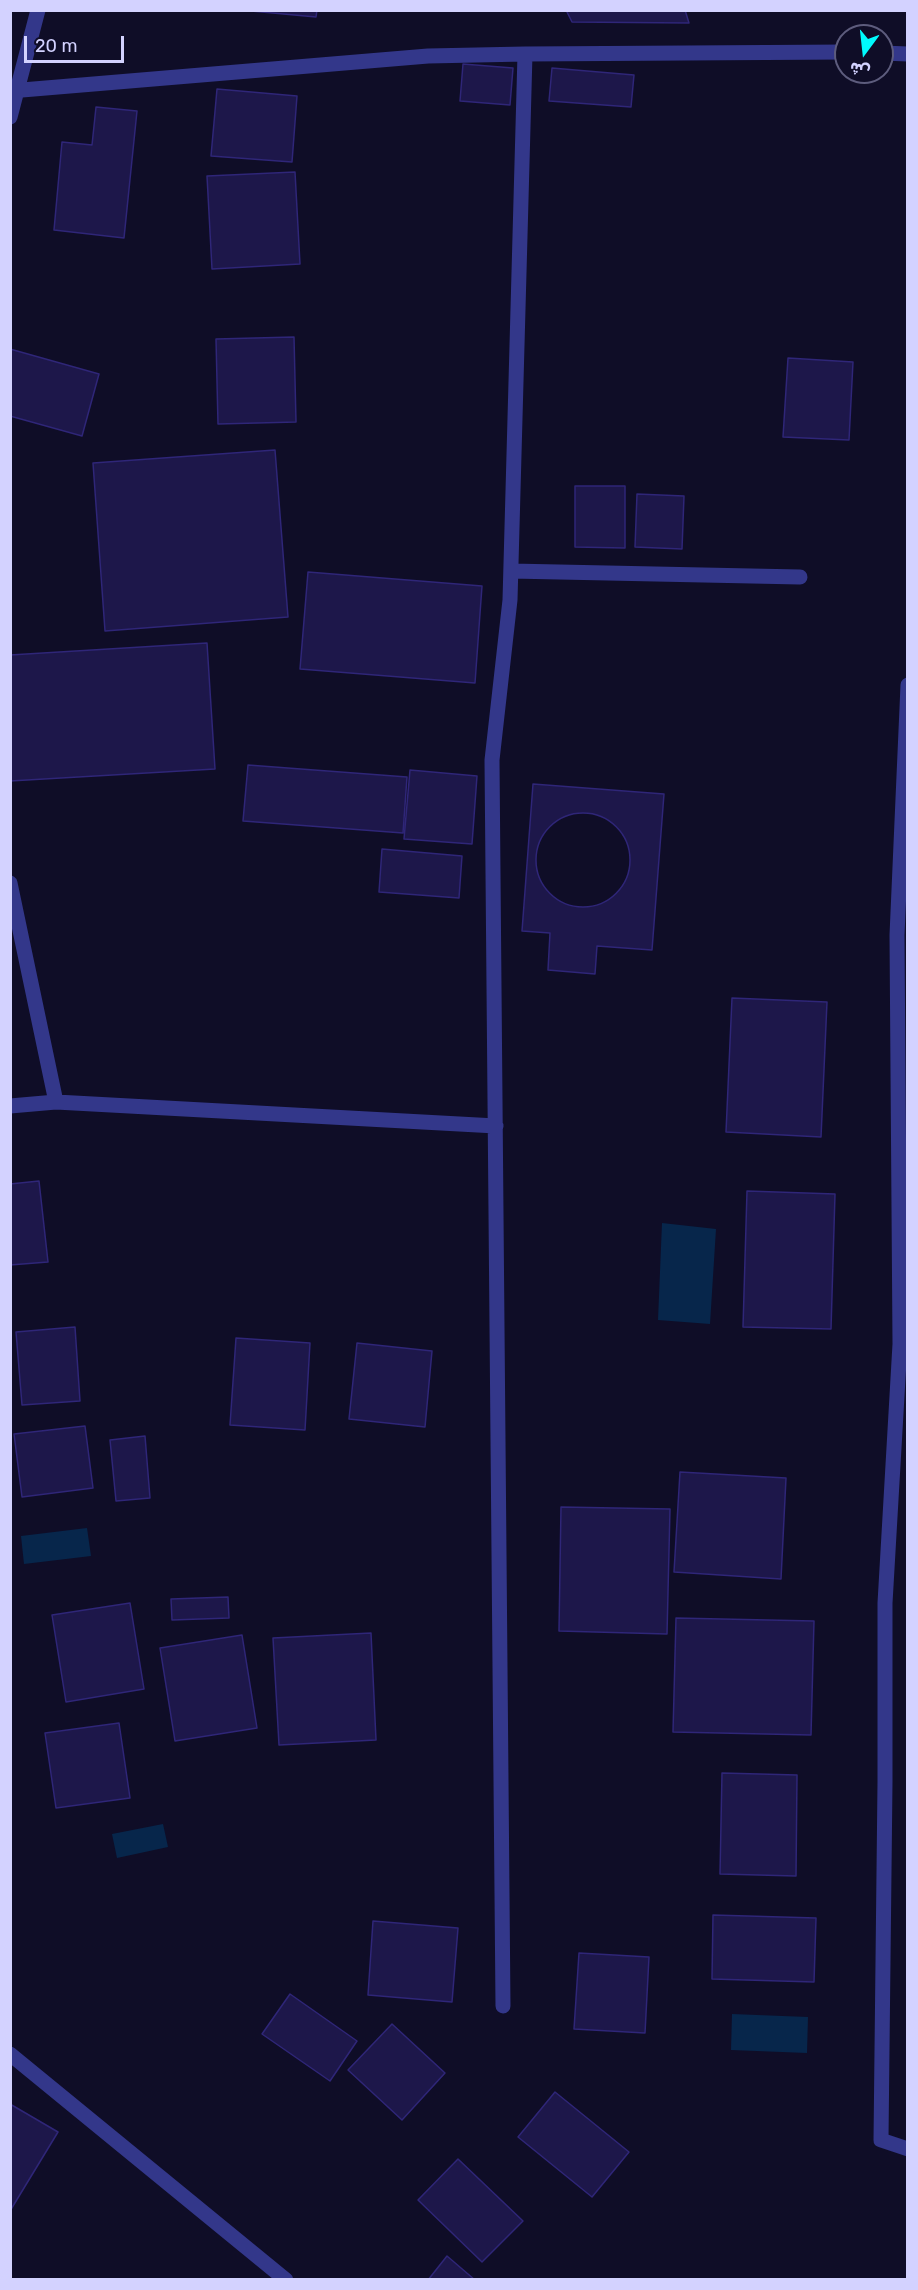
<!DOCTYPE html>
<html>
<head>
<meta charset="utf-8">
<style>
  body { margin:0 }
  #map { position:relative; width:918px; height:2290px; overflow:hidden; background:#0f0d27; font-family:Rubik,"Noto Sans Arabic",sans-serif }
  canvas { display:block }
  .frame { position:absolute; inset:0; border:12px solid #d3d2ff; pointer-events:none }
  .north { position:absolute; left:834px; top:24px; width:60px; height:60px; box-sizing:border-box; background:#0f0d27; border:2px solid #5d5c7d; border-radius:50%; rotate:195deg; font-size:16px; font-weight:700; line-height:24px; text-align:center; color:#d3d2ff }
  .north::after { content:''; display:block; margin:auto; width:21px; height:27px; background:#00fafd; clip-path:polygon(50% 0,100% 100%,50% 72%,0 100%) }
  .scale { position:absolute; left:24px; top:36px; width:100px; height:27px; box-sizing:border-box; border:3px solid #d3d2ff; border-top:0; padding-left:8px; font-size:18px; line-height:21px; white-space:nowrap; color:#d3d2ff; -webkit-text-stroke:4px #0f0d27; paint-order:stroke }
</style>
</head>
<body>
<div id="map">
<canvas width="918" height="2290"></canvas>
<div class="frame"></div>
<div class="north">ش</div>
<div class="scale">20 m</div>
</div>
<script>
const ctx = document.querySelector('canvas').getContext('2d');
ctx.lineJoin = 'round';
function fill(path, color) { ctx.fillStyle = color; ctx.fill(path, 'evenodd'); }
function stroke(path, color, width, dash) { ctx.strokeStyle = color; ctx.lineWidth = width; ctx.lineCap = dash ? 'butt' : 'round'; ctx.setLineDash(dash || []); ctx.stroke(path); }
const water = new Path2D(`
  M662,1223L716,1229L710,1324L658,1320Z
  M87,1528L91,1556L24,1564L21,1536Z
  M163,1824L168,1847L117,1858L112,1834Z
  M732,2014L808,2017L807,2053L731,2050Z`);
const building = new Path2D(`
  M240,10H317L316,17Z
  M566,10H685L689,23L572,22Z
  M463,64L513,68L510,105L460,101Z
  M552,68L634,75L631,107L549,101Z
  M217,89L297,96L292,162L211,156Z
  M96,107L137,111L124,238L54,230L62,142L92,145Z
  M295,172L300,264L212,269L207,176Z
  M294,337L296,422L218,424L216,339Z
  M10,349L99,374L82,436L10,416Z
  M788,358L853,362L849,440L783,437Z
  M275,450L288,617L105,631L93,463Z
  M575,486H625V548L575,547Z
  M637,494L684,496L682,549L635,547Z
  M308,572L482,586L475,683L300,669Z
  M207,643L215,769L10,781V655Z
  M248,765L407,777L403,833L243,821Z
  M410,770L477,776L472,844L404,839Z
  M533,784L664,794L652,950L597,946L595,974L548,970L550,933L522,931Z
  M536 860a47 47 0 1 1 94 0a47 47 0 1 1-94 0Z
  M382,849L462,856L459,898L379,892Z
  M732,998L827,1002L821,1137L726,1132Z
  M39,1181L48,1262L10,1265V1184Z
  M747,1191L835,1194L831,1329L743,1327Z
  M75,1327L80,1401L22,1405L16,1332Z
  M236,1338L310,1343L305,1430L230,1425Z
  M357,1343L432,1351L425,1427L349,1419Z
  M85,1426L93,1488L22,1497L14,1434Z
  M145,1436L150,1498L116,1501L110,1440Z
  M680,1472L786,1478L781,1579L674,1572Z
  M561,1507L670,1509L667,1634L559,1631Z
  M228,1597L229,1618L172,1620L171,1599Z
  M130,1603L144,1689L66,1702L52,1615Z
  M676,1618L814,1621L811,1735L673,1732Z
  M371,1633L376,1740L279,1745L273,1638Z
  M242,1635L257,1728L175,1741L160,1648Z
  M119,1723L130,1798L56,1808L45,1733Z
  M722,1773L797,1775L796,1876L720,1874Z
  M713,1915L816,1918L814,1982L712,1979Z
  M373,1921L458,1928L452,2002L368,1995Z
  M579,1953L649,1957L645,2033L574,2029Z
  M290,1994L357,2041L330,2081L262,2034Z
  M392,2024L445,2073L402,2120L348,2070Z
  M555,2092L629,2152L592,2197L518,2137Z
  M10,2104L58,2132L10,2211Z
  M458,2159L523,2221L482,2262L418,2200Z
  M447,2256L475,2280H428Z`);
const minor = new Path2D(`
  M882,53L908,54
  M10,91L428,56L525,54L846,52
  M10,117L38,10
  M511,571L800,577
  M10,883L56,1102L10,1106
  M56,1102L496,1126
  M900,1344L897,935L908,685
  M908,1344H900L885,1603V1782L881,2140L908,2149
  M503,2006L492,760L510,600L525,54`);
const tertiary = new Path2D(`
  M10,2054L286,2280`);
fill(water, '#07264b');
fill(building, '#1d174a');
stroke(building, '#2f2678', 1.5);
stroke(minor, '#33378a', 15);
stroke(tertiary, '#33378a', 15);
</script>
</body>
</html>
